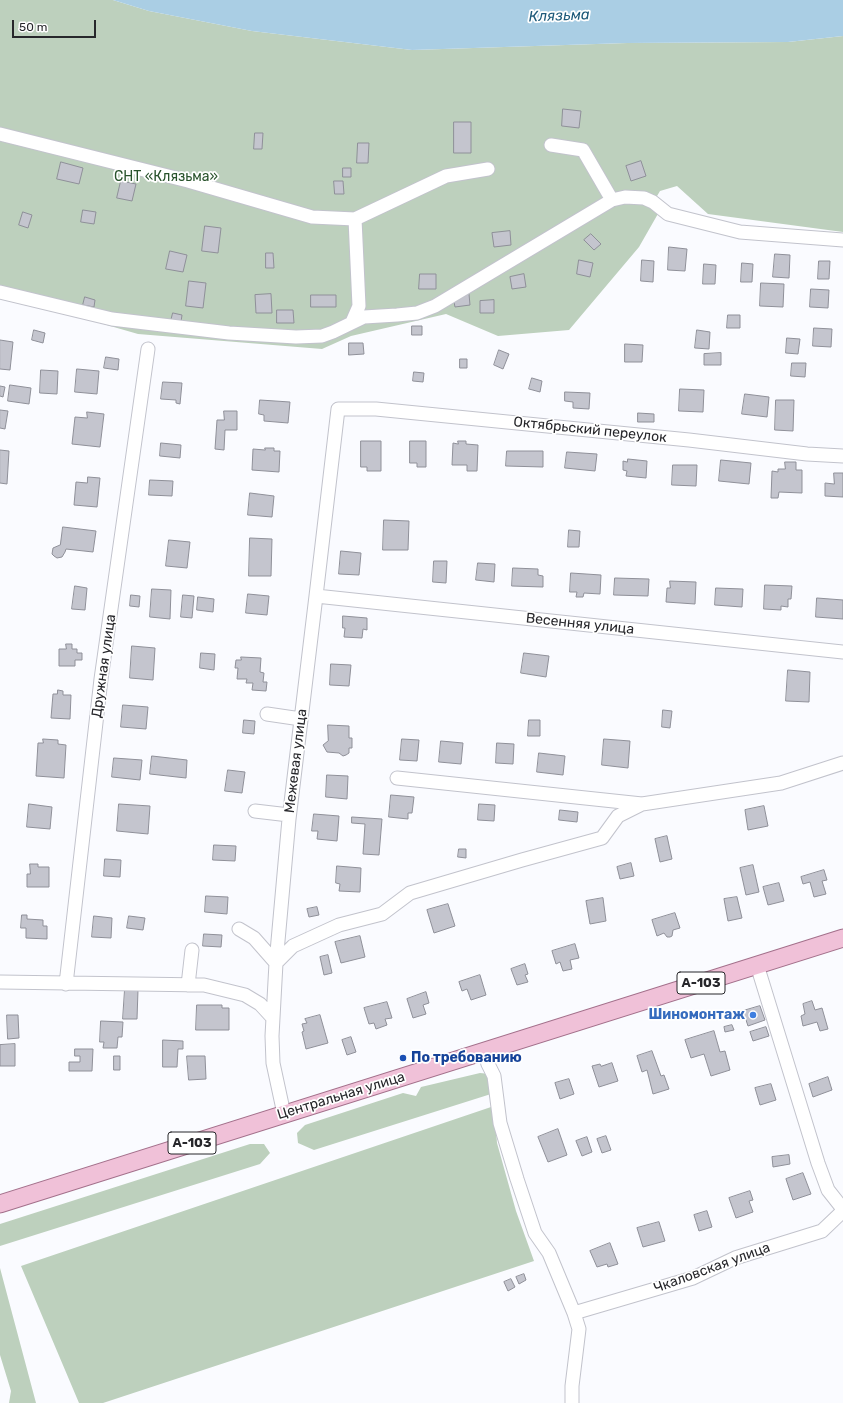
<!DOCTYPE html>
<html>
<head>
<meta charset="utf-8">
<style>
  body { margin:0 }
  #map { position:relative; width:843px; height:1403px; overflow:hidden; background:#fafbff; font-family:Rubik,sans-serif }
  canvas { display:block }
  .scale { position:absolute; left:12px; top:20px; width:84px; height:18px; box-sizing:border-box; border:2px solid #27272b; border-top:0; padding-left:5px; font-size:12px; line-height:14px; white-space:nowrap; color:#27272b; -webkit-text-stroke:3px #fff; paint-order:stroke }
</style>
</head>
<body>
<div id="map">
<canvas width="843" height="1403"></canvas>
<div class="scale">50 m</div>
</div>
<script>
const ctx = document.querySelector('canvas').getContext('2d');
ctx.lineJoin = 'round';
function fill(path, color) { ctx.fillStyle = color; ctx.fill(path, 'evenodd'); }
function stroke(path, color, width, dash) { ctx.strokeStyle = color; ctx.lineWidth = width; ctx.lineCap = dash ? 'butt' : 'round'; ctx.setLineDash(dash || []); ctx.stroke(path); }
function drawText(font, color, halo, rows, align = 'center') {
  ctx.font = font + ' Rubik,sans-serif'; ctx.lineWidth = 3.5; ctx.setLineDash([]); ctx.textBaseline = 'middle'; ctx.strokeStyle = halo; ctx.fillStyle = color; for (const [text, x, y, turn = 0] of rows) {
    ctx.save(); ctx.translate(x, y); ctx.rotate((+turn || 0) * Math.PI / 180); ctx.textAlign = isNaN(turn) ? turn : align; if (halo) ctx.strokeText(text, 0, 0); ctx.fillText(text, 0, 0); ctx.restore();
  }
}
const green = new Path2D(`
  M0,0H113L149,11L252,31L412,50L627,43L788,42L843,36V232L708,214L677,186L660,191L650,208L659,212L639,247L569,330L498,336L446,314L351,336L322,349L138,334L79,317L0,297Z
  M480,1073L490,1074L491,1094L314,1150L298,1143L297,1133L305,1125L403,1093L416,1096L421,1087Z
  M494,1106L497,1143L516,1211L534,1261L103,1403H79L21,1266Z
  M250,1144H264L270,1153L260,1164L0,1246V1224Z
  M0,1268L36,1403H9L11,1391L0,1355Z`);
const water = new Path2D(`
  M113,0H843V36L788,42L627,43L412,50L252,31L149,11Z`);
const building = new Path2D(`
  M563,109L581,111L579,128L562,126Z
  M454,122H471V153H454Z
  M255,133H263L262,149H254Z
  M358,143H369L368,163H357Z
  M641,161L646,176L631,181L626,166Z
  M61,162L83,168L79,184L57,179Z
  M343,168H351V177H343Z
  M121,181L136,184L132,201L117,198Z
  M334,181H343L344,194H335Z
  M83,210L96,212L94,224L81,222Z
  M23,212L32,215L28,228L19,225Z
  M205,226L221,228L218,253L202,251Z
  M510,231L511,245L494,247L492,233Z
  M591,234L601,244L594,250L584,240Z
  M669,247L687,249L685,271L668,270Z
  M170,251L187,255L183,272L166,269Z
  M266,253H273L274,268H266Z
  M775,254L790,255L789,278L773,277Z
  M579,260L593,263L590,277L577,274Z
  M642,260L654,261L653,282L641,281Z
  M819,261H830L829,279H818Z
  M742,263L753,264L752,282H741Z
  M704,264L716,265L715,284H703Z
  M420,274H436V289H419Z
  M524,274L526,287L512,289L510,277Z
  M189,281L206,283L203,308L186,306Z
  M761,283L784,284L783,307L760,306Z
  M811,289L829,290L828,308L810,307Z
  M271,294L272,313H256L255,295Z
  M469,294L470,305L455,307L453,297Z
  M311,295H336V307H311Z
  M85,297L95,300L94,307L83,305Z
  M494,300V313H480V301Z
  M277,310H293L294,323H277Z
  M173,313L182,315L181,322L171,321Z
  M728,315H740V328H727Z
  M412,326H422V335H412Z
  M814,328L832,329L831,347L813,346Z
  M34,330L45,333L43,343L32,340Z
  M697,330L710,332L709,349L695,348Z
  M787,338L800,339L798,354L786,353Z
  M0,340L13,342L10,370L0,369Z
  M349,343H363L364,354L349,355Z
  M625,344L643,345L642,362H625Z
  M499,350L509,354L503,369L494,365Z
  M721,353V365H704V354Z
  M106,357L119,359L118,370L104,368Z
  M460,359H467V368H460Z
  M792,363H806L805,377L791,376Z
  M77,369L99,371L97,394L75,392Z
  M41,370L58,371L57,394L40,393Z
  M414,372L424,373L423,382L413,381Z
  M532,378L542,381L540,392L529,389Z
  M163,382L182,383L180,404L176,403V400L161,399Z
  M10,385L31,388L29,404L8,401Z
  M0,386L5,387L3,397L0,396Z
  M680,389L704,390L703,412L679,411Z
  M565,392L590,393L589,409L573,408V402L565,401Z
  M745,394L769,397L767,417L742,414Z
  M260,400L290,402L288,423L264,421V415L259,414Z
  M776,400H794L793,431L775,430Z
  M0,410L8,411L5,429L0,428Z
  M224,411H237V430H225L224,450L215,449L217,420H224Z
  M87,412L104,414L100,447L72,444L75,417L87,418Z
  M638,413L654,414V422H638Z
  M361,441H381V471H367V467H361Z
  M410,441H426V467H417V463H410Z
  M458,441H466V444L478,445L477,471H467V465H452L453,443L458,444Z
  M161,443L181,445L180,458L160,456Z
  M265,448H274V451H280L279,472L252,470L253,449L265,450Z
  M0,450L9,451L7,484L0,483Z
  M507,451H543V467L506,466Z
  M567,452L597,454L595,471L565,468Z
  M628,459L647,461L646,478L626,476L627,471L623,470V461L627,462Z
  M721,460L751,463L749,484L719,481Z
  M785,462H796V470H802V493L779,492L778,498H771L772,471L778,472V469H785Z
  M673,465H697L696,486L672,485Z
  M834,473H843V497L825,496V483L834,484Z
  M88,477L100,478L97,507L74,505L76,482L87,483Z
  M150,480L173,481L172,496L149,495Z
  M250,493L274,496L272,517L248,515Z
  M384,520L409,521L408,550H383Z
  M63,527L96,531L93,552L66,549L65,552L62,557L57,558L54,556L52,554L53,548L60,545Z
  M569,530L580,531L579,547H568Z
  M250,538L272,539L271,576H249Z
  M169,540L190,542L187,568L166,566Z
  M341,551L361,553L359,575L339,574Z
  M434,561H447L446,583L433,582Z
  M478,563L495,564L494,582L476,580Z
  M513,568L538,569V575L543,576V587L512,586Z
  M571,573L601,575L600,594L584,593L583,597H576L577,592H570Z
  M615,578L649,579L648,596L614,595Z
  M670,581L696,582L695,604L666,602L667,588H670Z
  M765,585L792,586L791,599H788V607L781,606V610L764,609Z
  M75,586L87,588L85,610L72,609Z
  M716,588L743,589L742,607L715,605Z
  M152,589L171,590L170,619L150,617Z
  M248,594L269,596L267,615L246,613Z
  M131,595L140,596L139,607L130,606Z
  M183,595L194,596L192,618L181,617Z
  M198,597L214,599L213,612L197,610Z
  M817,598L843,600V619L816,617Z
  M343,616L367,618V630L363,629L362,638L344,637L345,628H343Z
  M66,644H72V649H77V653H82V660H75V666H59V649H66Z
  M132,646L155,648L153,680L130,678Z
  M201,653L215,654L214,670L200,668Z
  M524,653L549,656L546,677L521,673Z
  M241,657L261,658L260,672L264,673L263,682H267L266,691L252,690L253,683H246L247,679H237L238,668H235L236,660H241Z
  M331,664L351,665L349,686L330,685Z
  M788,670L810,672L809,702L786,701Z
  M58,690L63,691V695H71L70,719L51,718L53,694H57Z
  M123,705L148,707L146,729L121,727Z
  M663,710L672,711L670,728L662,727Z
  M244,720L255,721L254,734L243,733Z
  M529,720H540V736H528Z
  M328,725L349,726V738H352V748H349V753L346,755L343,756L339,753L327,752L323,745L328,741Z
  M43,739L58,740V744L66,745L64,778L36,776L38,743H43Z
  M402,739L419,740L417,761L400,760Z
  M604,739L630,741L628,768L602,765Z
  M441,741L463,743L461,764L439,762Z
  M497,743L514,744L513,764L496,763Z
  M539,753L565,756L563,775L537,772Z
  M152,756L187,760L186,778L150,774Z
  M114,758L142,760L140,780L112,777Z
  M228,770L245,772L242,793L225,791Z
  M327,775L348,776L347,799L326,797Z
  M391,795L414,797L412,813H408V819L389,817Z
  M29,804L52,807L50,829L27,827Z
  M119,804L150,806L148,834L117,831Z
  M479,804L495,805L494,821L478,820Z
  M764,806L768,826L748,830L745,810Z
  M560,810L578,812L577,822L559,820Z
  M314,814L339,816L337,841L317,839L318,831H312Z
  M352,817L382,819L379,855L363,854L365,824L352,823Z
  M667,836L672,859L660,862L655,839Z
  M214,845L236,846L235,861L213,860Z
  M459,849H466V858L458,857Z
  M105,859L121,860L120,877L104,876Z
  M631,863L634,876L620,879L617,867Z
  M30,864H38V867H49V887H27V874H30Z
  M753,865L759,892L746,895L740,868Z
  M337,866L361,868L360,892L339,891L340,884L336,883Z
  M824,870L827,880L822,881L826,894L814,897L810,882L803,884L801,877Z
  M779,883L784,901L768,905L763,887Z
  M206,896L228,897L227,914L205,912Z
  M737,897L742,918L728,921L724,899Z
  M603,898L606,921L590,924L586,901Z
  M448,904L455,926L434,933L427,910Z
  M317,907L319,915L309,917L307,909Z
  M675,913L680,928L673,930L672,936L670,937H667L664,933L657,936L652,920Z
  M22,915H27V919L43,920V926H47V939L26,938V928H21Z
  M94,916L112,918L111,938L92,937Z
  M129,916L145,918L143,930L127,928Z
  M204,934L222,935L221,947L203,946Z
  M360,936L365,957L341,963L335,942Z
  M575,944L579,958L570,960L572,969L563,971L560,962L556,964L552,951Z
  M328,955L332,973L324,975L320,957Z
  M525,964L528,974L525,975L528,982L517,985L511,969Z
  M480,975L486,995L471,1000L467,989L462,991L459,982Z
  M125,989L138,990L137,1019H123Z
  M426,992L429,1003L423,1005L426,1014L413,1018L407,999Z
  M812,1001L815,1010L822,1008L828,1029L820,1031L817,1022L803,1026L801,1016L805,1014L803,1004Z
  M387,1002L392,1018L385,1019L387,1025L376,1029L374,1023L369,1024L364,1008Z
  M197,1005H222V1008H229V1030H196Z
  M760,1006L765,1020L748,1026L743,1011Z
  M7,1015H18L19,1038L8,1039Z
  M320,1015L328,1043L306,1049L302,1032L304,1031L302,1024L307,1023L305,1019Z
  M101,1021L123,1022L122,1037H118L117,1048H103L104,1042H100Z
  M732,1025L734,1030L725,1032L724,1027Z
  M766,1027L769,1036L753,1041L750,1032Z
  M714,1031L720,1052L725,1051L730,1070L711,1076L704,1054L691,1058L685,1040Z
  M351,1037L356,1052L347,1055L342,1040Z
  M163,1040L183,1041V1049H178L177,1067H163Z
  M15,1044V1066H0V1045Z
  M75,1049H93L92,1071H69V1062H80V1056H75Z
  M652,1051L661,1076L664,1075L669,1089L653,1094L647,1070L642,1072L637,1056Z
  M114,1056H120V1070H114Z
  M187,1056H205L206,1079L189,1080Z
  M612,1063L618,1081L599,1087L592,1066L600,1064L601,1066Z
  M828,1077L832,1090L813,1097L809,1084Z
  M569,1079L574,1094L560,1099L555,1083Z
  M771,1084L776,1100L760,1105L755,1088Z
  M558,1129L567,1155L548,1162L538,1137Z
  M606,1136L611,1150L602,1153L597,1139Z
  M587,1137L592,1152L582,1156L576,1141Z
  M789,1155L790,1164L773,1167L772,1157Z
  M803,1173L811,1194L793,1200L786,1179Z
  M750,1191L753,1200L749,1201L753,1212L736,1218L729,1198Z
  M707,1211L712,1227L699,1231L694,1215Z
  M659,1222L665,1241L643,1247L637,1228Z
  M610,1243L618,1264L608,1267L607,1264L597,1267L590,1251Z
  M524,1274L526,1280L519,1284L516,1277Z
  M511,1279L515,1287L508,1291L504,1282Z`);
const minor = new Path2D(`
  M0,134L188,181L312,217L355,219L446,176L488,169
  M551,145L583,150L612,200
  M0,292L112,319L229,333L296,337L322,336L333,332L364,317L397,315L417,313L435,306L612,200L625,197L644,198L653,202L668,214L740,232L843,240
  M352,322L359,306L355,219
  M316,596L843,652
  M267,714L301,719
  M397,778L642,804
  M255,811L289,815
  M239,929L254,938L276,963L293,946L339,925L382,914L410,893L522,860L602,838L618,816L642,804L781,783L843,763
  M757,965L818,1163L828,1190L843,1209
  M0,982L204,985L245,995L260,1004L272,1017
  M66,984L101,679L148,349
  M188,985L192,950
  M484,1051L488,1064L494,1076L500,1123L517,1179L535,1233L549,1253L574,1313L579,1329L572,1386V1403
  M284,1114L273,1063L272,1036L276,963L289,819L316,596L338,409H376L689,440L807,454L843,456
  M574,1313L693,1278L735,1258L822,1231L843,1211`);
const major = new Path2D(`
  M0,1204L843,938`);
const markers = [
  [753,1015,4,"#3f7fe0"],
  [403,1058,4,"#1a4fb4"]
];
const shields = [
  [701,983,48],
  [192,1143,48]
];
const shieldNames = [
  ["А-103",701,983],
  ["А-103",192,1143]
];
const parkNames = [
  ["СНТ «Клязьма»",166,177]
];
const streetNames = [
  ["Октябрьский переулок",590,430,6],
  ["Весенняя улица",580,624,6],
  ["Дружная улица",104,666,-82],
  ["Межевая улица",296,761,-83],
  ["Центральная улица",341,1096,-17],
  ["Чкаловская улица",712,1268,-20]
];
const shopNames = [
  ["Шиномонтаж",745,1015]
];
const transitNames = [
  ["По требованию",411,1058]
];
const waterNames = [
  ["Клязьма",559,16,-2]
];
fill(green, '#bdd0bd');
fill(water, '#aacee4');
fill(building, '#c4c5ce');
stroke(building, '#8f9099', 1);
stroke(minor, '#c2c3cc', 15);
stroke(major, '#a3708b', 19);
stroke(minor, '#fff', 13);
stroke(major, '#f0c1d8', 17);
for (const [x, y, r, color] of markers) { const dot = new Path2D(); dot.arc(x, y, r, 0, 2 * Math.PI); ctx.fillStyle = color; ctx.fill(dot); stroke(dot, '#fff', 1.5); }
for (const [x, y, w] of shields) { const box = new Path2D(); box.roundRect(x - w / 2, y - 11, w, 22, 3); ctx.fillStyle = '#fff'; ctx.fill(box); stroke(box, '#27272b', 1); }
drawText('bold 13px', '#27272b', null, shieldNames);
drawText('14px', '#28522b', '#fff', parkNames);
drawText('14px', '#27272b', '#fff', streetNames);
drawText('bold 14px', '#366cbe', '#fff', shopNames, 'right');
drawText('bold 14px', '#164399', '#fff', transitNames, 'left');
drawText('italic 15px', '#1e5a7a', '#fff', waterNames);
</script>
</body>
</html>
